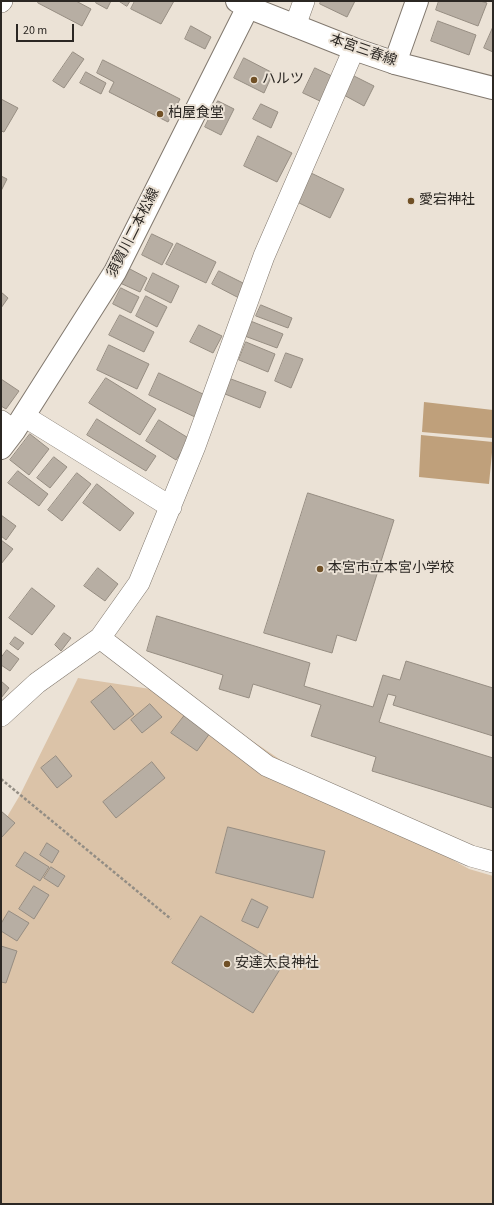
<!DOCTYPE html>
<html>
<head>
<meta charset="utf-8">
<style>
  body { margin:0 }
  #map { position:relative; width:494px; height:1205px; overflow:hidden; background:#ebe2d6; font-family:"Source Sans 3",sans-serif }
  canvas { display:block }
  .frame { position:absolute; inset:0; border:2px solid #2b2723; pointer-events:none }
  .scale { position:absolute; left:16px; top:24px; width:58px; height:18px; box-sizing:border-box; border:2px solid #2b2723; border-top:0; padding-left:5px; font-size:12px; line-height:14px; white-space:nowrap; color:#2b2723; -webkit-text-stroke:3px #ebe2d6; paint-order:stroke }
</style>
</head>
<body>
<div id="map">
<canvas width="494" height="1205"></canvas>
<div class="frame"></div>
<div class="scale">20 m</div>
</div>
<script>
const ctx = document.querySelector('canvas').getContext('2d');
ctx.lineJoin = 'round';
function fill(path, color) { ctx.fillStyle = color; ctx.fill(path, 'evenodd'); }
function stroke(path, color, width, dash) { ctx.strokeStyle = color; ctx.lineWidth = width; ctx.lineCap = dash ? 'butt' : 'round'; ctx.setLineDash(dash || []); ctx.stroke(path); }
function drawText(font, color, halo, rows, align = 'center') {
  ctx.font = font + ' "Source Sans 3","Noto Sans JP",sans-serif'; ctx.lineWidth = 4; ctx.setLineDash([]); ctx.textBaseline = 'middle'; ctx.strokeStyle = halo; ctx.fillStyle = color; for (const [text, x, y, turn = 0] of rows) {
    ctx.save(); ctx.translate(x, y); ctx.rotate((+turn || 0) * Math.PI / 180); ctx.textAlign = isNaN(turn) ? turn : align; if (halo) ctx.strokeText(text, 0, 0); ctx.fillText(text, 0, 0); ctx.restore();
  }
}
const green = new Path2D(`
  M78,678L157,690L230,726L306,777L469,869L493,876V1204H1V827L20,795Z`);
const water = new Path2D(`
  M424,402L493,410L492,438L422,432Z
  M421,435L493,442L489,484L419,477Z`);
const building = new Path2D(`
  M39,1H76L91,9L82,26L38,3Z
  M97,1H111L107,9L96,3Z
  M119,1H130L127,6Z
  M135,1H174L161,24L131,9Z
  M321,1H355L347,17L320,4Z
  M439,1H480L487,3L478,26L436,10Z
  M438,21L476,35L469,55L431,41Z
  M191,26L211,37L205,49L185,39Z
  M493,27V52L484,48Z
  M73,52L84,59L64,88L53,81Z
  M244,58L273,73L264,93L234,78Z
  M103,60L180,99L168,122L109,92L114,82L97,73Z
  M315,68L334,77L322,102L303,93Z
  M86,72L106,83L101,94L80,83Z
  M352,75L374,86L364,106L342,94Z
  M1,99L18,108L4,132L1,131Z
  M218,101L234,109L221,135L205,127Z
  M261,104L278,112L271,128L253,119Z
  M258,136L292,153L277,182L244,166Z
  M309,172L344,189L330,218L295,201Z
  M1,176L7,179L1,191Z
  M152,234L173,244L162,265L142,255Z
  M177,243L216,262L206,283L166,264Z
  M128,268L147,278L140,292L120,283Z
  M219,271L245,284L239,298L212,284Z
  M153,273L179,286L171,303L145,290Z
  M121,288L139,297L131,313L113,304Z
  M1,292L8,298L1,308Z
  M146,296L167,307L157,327L136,316Z
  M261,305L292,318L288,328L256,316Z
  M120,315L154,332L144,352L109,335Z
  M248,320L283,334L277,348L242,335Z
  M199,325L222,336L213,353L190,342Z
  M246,342L275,354L268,372L239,360Z
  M109,345L149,364L137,389L97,370Z
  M286,353L303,359L291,388L275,381Z
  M159,373L207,396L197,418L149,395Z
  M106,378L156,409L140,435L89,403Z
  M1,379L19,391L6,409L1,406Z
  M231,379L266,392L260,408L225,394Z
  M97,419L156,456L146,471L87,435Z
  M159,420L190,439L176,460L146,441Z
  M30,434L49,449L29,475L10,460Z
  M54,457L67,467L50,488L37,478Z
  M18,471L48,494L39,506L8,483Z
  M77,473L91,484L62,521L48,510Z
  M97,484L134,513L120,531L83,503Z
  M308,493L394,520L356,641L337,635L332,653L264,633Z
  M1,515L16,526L6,540L1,536Z
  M1,540L13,549L1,564Z
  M98,568L118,584L105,601L84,586Z
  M32,588L55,606L32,635L9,618Z
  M157,616L310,663L304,686L373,707L383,675L400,680L406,661L493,688V736L393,705L396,696L388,694L379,722L493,758V808L372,771L376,757L311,736L321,705L253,684L249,698L219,689L223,675L147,651Z
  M64,633L71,638L61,651L55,645Z
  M15,637L24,643L18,650L10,644Z
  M7,650L19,659L10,671L1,665V658Z
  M1,681L9,688L1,698Z
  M111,686L134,714L114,730L91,702Z
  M150,704L162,717L142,733L131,720Z
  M185,715L210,733L197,751L171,733Z
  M56,756L72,776L57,788L41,768Z
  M152,762L165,778L116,818L103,802Z
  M1,811L15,823L1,838Z
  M228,827L325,851L313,898L216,873Z
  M47,843L59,851L52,863L40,855Z
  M25,852L49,867L40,881L16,866Z
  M51,867L65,876L58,887L44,878Z
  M34,886L49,895L34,919L19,909Z
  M252,899L268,907L258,928L242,921Z
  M9,911L29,923L17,941L1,931V924Z
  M201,916L282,966L253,1013L172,963Z
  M1,946L17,951L6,983L1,982Z`);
const path = new Path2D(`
  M1,779L171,919`);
const minor = new Path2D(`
  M1,2L2,1
  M295,26L304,1
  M24,416L171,507
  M1,421L14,431
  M100,638L267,766L471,856L493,862
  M1,716L37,683L100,638L139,583L195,446L264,256L354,49`);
const tertiary = new Path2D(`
  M395,63L417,1`);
const secondary = new Path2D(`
  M1,448L14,431L115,272L248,7`);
const primary = new Path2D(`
  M237,1L248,7L354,49L395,63L493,88`);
const markers = [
  [254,80,4,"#705026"],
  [160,114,4,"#705026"],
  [411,201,4,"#705026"],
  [320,569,4,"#705026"],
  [227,964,4,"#705026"]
];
const streetNames = [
  ["本宮三春線",363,51,19],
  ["須賀川二本松線",134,233,-63]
];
const poiNames = [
  ["ハルツ",262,80],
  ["柏屋食堂",168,114],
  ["愛宕神社",419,201],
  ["本宮市立本宮小学校",328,569],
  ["安達太良神社",235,964]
];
fill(green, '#dbc3a8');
fill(water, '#bfa07b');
fill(building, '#b7aea3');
stroke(building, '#968d82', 1);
stroke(minor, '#81786e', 22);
stroke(tertiary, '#81786e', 24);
stroke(secondary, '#81786e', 24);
stroke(primary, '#81786e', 24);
stroke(path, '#938d84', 2.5, [3, 2]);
stroke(minor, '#fff', 21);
stroke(tertiary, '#fff', 22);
stroke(secondary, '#fff', 22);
stroke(primary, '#fff', 22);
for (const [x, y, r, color] of markers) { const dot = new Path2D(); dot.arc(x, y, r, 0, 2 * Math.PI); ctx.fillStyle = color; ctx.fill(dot); stroke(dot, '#ebe2d6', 1.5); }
drawText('14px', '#2b2723', '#ebe2d6', streetNames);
drawText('14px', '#2b2723', '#ebe2d6', poiNames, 'left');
</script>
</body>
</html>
